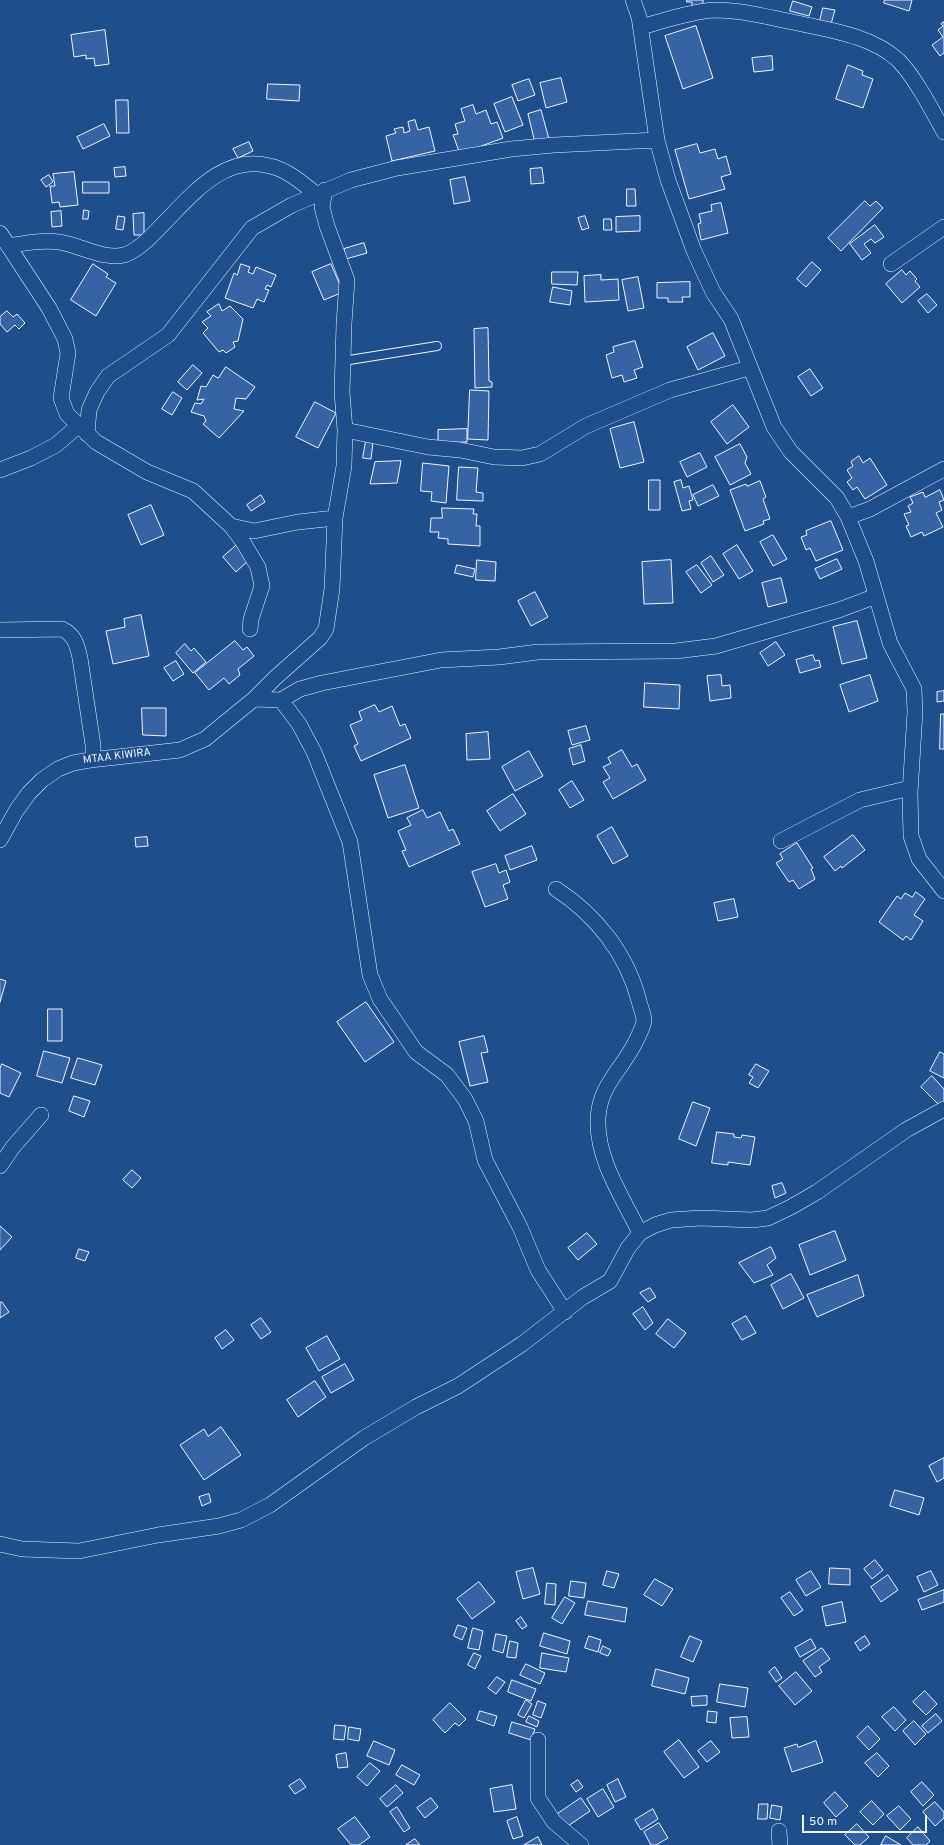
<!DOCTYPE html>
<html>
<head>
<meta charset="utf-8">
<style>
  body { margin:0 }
  #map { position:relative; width:944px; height:1845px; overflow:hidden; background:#1f4e8c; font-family:Overpass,sans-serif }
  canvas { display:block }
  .scale { position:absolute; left:802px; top:1815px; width:125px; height:18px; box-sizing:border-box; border:2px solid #f2f6ff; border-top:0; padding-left:5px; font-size:12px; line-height:14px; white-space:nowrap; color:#f2f6ff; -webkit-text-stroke:3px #1f4e8c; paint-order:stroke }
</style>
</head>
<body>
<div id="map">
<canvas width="944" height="1845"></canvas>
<div class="scale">50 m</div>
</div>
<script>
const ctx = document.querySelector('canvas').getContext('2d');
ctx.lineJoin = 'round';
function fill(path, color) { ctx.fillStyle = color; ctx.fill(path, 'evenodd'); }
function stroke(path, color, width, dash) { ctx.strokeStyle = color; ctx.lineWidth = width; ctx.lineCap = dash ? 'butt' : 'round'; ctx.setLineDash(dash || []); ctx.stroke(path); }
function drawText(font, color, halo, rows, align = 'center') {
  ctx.font = font + ' Overpass,sans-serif'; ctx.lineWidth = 3; ctx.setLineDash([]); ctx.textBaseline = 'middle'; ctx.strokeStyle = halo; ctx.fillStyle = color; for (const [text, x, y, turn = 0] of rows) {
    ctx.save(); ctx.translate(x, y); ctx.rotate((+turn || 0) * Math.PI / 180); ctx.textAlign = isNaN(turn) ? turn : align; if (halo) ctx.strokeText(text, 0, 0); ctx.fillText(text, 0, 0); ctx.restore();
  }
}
const building = new Path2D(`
  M687,0H703V5L692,6V2H687Z
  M885,0H912L909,11L884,3Z
  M793,1L812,7L809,16L790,11Z
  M823,8L835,10L831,24L820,21Z
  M944,22V53L940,56L932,45L943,37L938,30L943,26L941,24Z
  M696,26L713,78L683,89L665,36Z
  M105,30L109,64L95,66L94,58L86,59V55L74,57L71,35Z
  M772,56L773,70L754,72L752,58Z
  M848,65L863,71L862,75L873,79L863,108L836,99Z
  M561,78L567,102L546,108L540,83Z
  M529,79L535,95L518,101L512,85Z
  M268,84L300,85L299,101L267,99Z
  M512,97L523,125L505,132L494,104Z
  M116,100H128L129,133H117Z
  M473,105L476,114L486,110L491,124L497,122L503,138L460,154L453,135L458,134L455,124L465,121L461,109Z
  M541,110L549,139L535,143L528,114Z
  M415,120L418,130L429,127L435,151L392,161L386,136L396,133L394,129L403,127L404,133L410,131L408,122Z
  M104,124L110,136L83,149L77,137Z
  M249,142L253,151L238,158L233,149Z
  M697,144L700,153L715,149L718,159L726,156L731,174L721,177L725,189L689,199L675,150Z
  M125,167L126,176L115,177L114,168Z
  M542,168L544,183L531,184L530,169Z
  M74,172L78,205L60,207L59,202L52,203L50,186H55L53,174Z
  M49,175L53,182L46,187L41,180Z
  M465,177L470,201L454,204L450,180Z
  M83,182H109V193H83Z
  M627,189H635L636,206H627Z
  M865,201L870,206L876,201L883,208L841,251L828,238Z
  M721,203L728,233L701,240L698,224L701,223L699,214L712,211L711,205Z
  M84,210L89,211L88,219H83Z
  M61,211L62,226L52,227L51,212Z
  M144,213V235H134L133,214Z
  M118,216L125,217L123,230L116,229Z
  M585,216L589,228L582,230L578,218Z
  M640,216V231L616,232V217Z
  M604,219H611L612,230H604Z
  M875,225L884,237L875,243L871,239L864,244L871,253L862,260L850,244Z
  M364,243L367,253L346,259L344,249Z
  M812,262L821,270L806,287L797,279Z
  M93,264L108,274L106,277L116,283L96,316L71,300Z
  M241,264L250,267L248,272L253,274L256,267L276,275L271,287L267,285L265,289L269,290L264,302L257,299L253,308L225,298L234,273L237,275Z
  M331,264L343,292L324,300L312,272Z
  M902,270L906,275L910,271L917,279L915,281L920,287L902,303L886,284Z
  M552,272H578L577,285L552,284Z
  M601,275V280L618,279L619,300L585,302L584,276Z
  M638,277L644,308L628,311L622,280Z
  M690,282V297H682L683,302H668V298H657V283Z
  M553,287L572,291L570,305L550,302Z
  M927,294L937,305L928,313L918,301Z
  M219,304L222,311L230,306L243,319L238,341L233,342L235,347L226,353L223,350L219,352L203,333L208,328L202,322L211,316L207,312Z
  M7,311L13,317L17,314L25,323L19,329L15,325L7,332L0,324V317Z
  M488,328L489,381L492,382V387L475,388L474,329Z
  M713,333L725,356L698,370L687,347Z
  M635,341L643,367L634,370L637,378L624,382L622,375L612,378L606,355L614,352L613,347Z
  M193,365L202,373L187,390L178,382Z
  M226,367L255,387L246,399L236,398L234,409L244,411L219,438L203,424L206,421L204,416L191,412L195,403L201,404L204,399L197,400L201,386L206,387L213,375L218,378Z
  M810,369L823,388L811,396L798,377Z
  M470,390L489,391L488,440L468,439Z
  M173,392L182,398L172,415L162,409Z
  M315,402L336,413L318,448L296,437Z
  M733,405L749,427L727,444L711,422Z
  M634,422L644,462L620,468L610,429Z
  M467,429V442L438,443V430Z
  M366,441L373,442L371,459L363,458Z
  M740,444L747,457L745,463L751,474L730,485L715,457Z
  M700,453L707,467L687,477L680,462Z
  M859,456L863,463L870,458L887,485L865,499L857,487L853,490L847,482L852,478L847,470L853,466L851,462Z
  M401,461L397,483L370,484L375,462Z
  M423,463L449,466L446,503L431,501L432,492L421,491Z
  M459,467L478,468L476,492L483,493V501L457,500Z
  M649,480H660V510H649Z
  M681,480L683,488L689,486L693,500L689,501L691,509L682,511L674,482Z
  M760,481L766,497L763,499L770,519L763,521L764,524L745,531L730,490L746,484L747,486Z
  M713,485L719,496L698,506L693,495Z
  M940,490L944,500L939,502L942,510L936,513L943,527L924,536L922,532L911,537L906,526L909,525L904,514L911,512L908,506L913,503L910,497L923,492L925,497Z
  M261,495L265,502L251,511L247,505Z
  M151,505L164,535L141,545L128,515Z
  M442,508L474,509L473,514H477L476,526H480V546L448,544V539L438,538L439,532H430L431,518H442Z
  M831,521L843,550L816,561L810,548L806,550L801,537L807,535L806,531Z
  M773,535L787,559L773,566L760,542Z
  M238,544L251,558L236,572L223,557Z
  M737,545L753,571L739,579L723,554Z
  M711,556L724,575L713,582L701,563Z
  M837,559L842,569L820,579L815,569Z
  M477,560L496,562L495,581L476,580Z
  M671,560L673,603L644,604L642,562Z
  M457,565L475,569L473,577L455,573Z
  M697,565L712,585L701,593L686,572Z
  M781,578L787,602L768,607L762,583Z
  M535,592L548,617L531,626L518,601Z
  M141,615L149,656L113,664L106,631L125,627L124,619Z
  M857,621L867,658L842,664L833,627Z
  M235,641L243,650L247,647L254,656L238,669L240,675L229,684L224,678L209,690L195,673Z
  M776,642L785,655L768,666L760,653Z
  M185,644L191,651L194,648L206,662L193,673L176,653Z
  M813,655L815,661L819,660L821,667L800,673L796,660Z
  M176,661L184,674L173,681L164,668Z
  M721,675L722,686L730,685L731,698L710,701L707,676Z
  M870,675L878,701L849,712L840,685Z
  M645,683L680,685L679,709L644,707Z
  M944,691V701L937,702V692Z
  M375,705L379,712L392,706L400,726L405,724L411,738L361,761L354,746L358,744L350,725L362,720L359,712Z
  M142,708H166V736L143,735Z
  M941,714H944V749H940Z
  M586,726L590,740L572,745L568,731Z
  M488,732L490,759L467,760L466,734Z
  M581,745L585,761L573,765L569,749Z
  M622,750L632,767L637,764L646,780L613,799L603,782L610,778L603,767L611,763L608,758Z
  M529,751L543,776L515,791L502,767Z
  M405,765L419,808L388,818L374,775Z
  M572,781L584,800L570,808L559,790Z
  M513,794L526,814L500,831L487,811Z
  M423,810L427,818L440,812L449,831L453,829L460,844L409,867L402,851L406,850L398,831L411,825L407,818Z
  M612,827L628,856L613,864L597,836Z
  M853,835L865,850L842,868L841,866L835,871L824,857Z
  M147,837L148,846L136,847L135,838Z
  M797,843L813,868L811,869L815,879L799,889L793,880L789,882L776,863L783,859L780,854Z
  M532,846L537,860L510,870L505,856Z
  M496,864L499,873L506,870L510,882L503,885L508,899L485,907L472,872Z
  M916,892L925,899L914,915L923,921L911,940L906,936L903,940L879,922L897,896L901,899L905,893L912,897Z
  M734,899L738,917L718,921L714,903Z
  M0,979L6,981L0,1002Z
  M366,1002L394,1042L365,1062L337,1022Z
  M48,1009H62V1041H48Z
  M484,1036L488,1052L481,1053L488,1082L470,1086L459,1042Z
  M44,1051L70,1058L62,1083L37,1076Z
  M940,1052L944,1054V1078L930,1071Z
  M78,1058L102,1065L95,1085L71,1078Z
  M2,1064L21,1073L9,1097L0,1093V1069Z
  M756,1064L769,1071L758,1088L749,1083L753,1077L749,1075Z
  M932,1076L944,1089V1106L942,1108L921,1087Z
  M74,1096L90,1101L84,1117L69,1111Z
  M693,1102L710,1108L696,1146L679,1139Z
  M717,1132L734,1134V1137L741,1138L742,1135L755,1137L750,1165L728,1162V1165L712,1163Z
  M132,1170L141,1178L132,1188L123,1180Z
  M782,1183L786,1193L775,1198L772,1186Z
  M0,1226L12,1237L0,1250Z
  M835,1231L846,1260L810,1275L799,1245Z
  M587,1233L597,1244L578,1260L568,1248Z
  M771,1247L776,1258L767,1265L773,1275L754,1283L739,1263Z
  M79,1249L89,1252L85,1261L76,1258Z
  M791,1274L804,1298L783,1309L771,1285Z
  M858,1275L864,1296L817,1317L807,1295Z
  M650,1288L656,1297L648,1302L640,1293Z
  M2,1302L9,1312L0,1318V1303Z
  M643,1307L653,1323L645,1330L633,1314Z
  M746,1316L756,1333L742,1340L732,1324Z
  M261,1318L271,1332L261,1339L251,1325Z
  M668,1319L686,1333L674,1348L656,1334Z
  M226,1330L234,1340L222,1349L215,1338Z
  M327,1336L340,1359L319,1371L306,1348Z
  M345,1364L354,1380L331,1393L322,1377Z
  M315,1381L326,1397L298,1417L287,1400Z
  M221,1427L241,1455L204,1480L180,1445L204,1429L208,1436Z
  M944,1458V1478L937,1482L929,1466Z
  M895,1490L924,1498L919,1515L890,1506Z
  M209,1494L211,1502L202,1506L199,1497Z
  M875,1560L883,1570L872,1579L864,1569Z
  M533,1568L540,1594L523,1599L516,1572Z
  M830,1568L850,1569V1585L829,1584Z
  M607,1571L619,1574L614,1588L603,1585Z
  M811,1571L821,1587L806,1596L796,1580Z
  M931,1571L938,1585L924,1592L917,1577Z
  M888,1575L898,1590L881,1602L871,1587Z
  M655,1579L673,1589L662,1606L644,1595Z
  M571,1581L586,1583L584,1598L569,1596Z
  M479,1582L495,1602L472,1619L457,1599Z
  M547,1583L556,1584L555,1605L545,1604Z
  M944,1590V1602L922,1610L918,1600Z
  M790,1592L803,1610L794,1616L781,1598Z
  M565,1597L575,1603L562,1624L552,1618Z
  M588,1601L627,1608L625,1622L585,1615Z
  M842,1602L846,1622L826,1626L822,1607Z
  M521,1617L527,1626L522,1629L516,1621Z
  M458,1625L467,1628L462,1640L454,1636Z
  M473,1628L483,1631L479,1650L468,1648Z
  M544,1633L570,1641L567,1654L540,1646Z
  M496,1634L507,1636L503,1653L493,1650Z
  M589,1636L601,1640L598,1652L585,1648Z
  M690,1636L702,1641L693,1662L681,1657Z
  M865,1636L870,1644L860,1651L855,1643Z
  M811,1639L816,1648L800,1657L795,1648Z
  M510,1641L518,1643L516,1658L507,1657Z
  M603,1646L611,1650L608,1656L600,1653Z
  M822,1648L830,1659L819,1667L822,1672L815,1677L803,1661Z
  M474,1653L481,1656L475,1669L468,1665Z
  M542,1653L569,1658L566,1672L540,1668Z
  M526,1664L545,1673L540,1684L520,1675Z
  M775,1667L782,1678L776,1682L769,1672Z
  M656,1669L689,1678L685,1694L652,1686Z
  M796,1672L812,1691L795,1705L779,1686Z
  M497,1677L505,1682L496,1694L488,1688Z
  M512,1680L536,1689L531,1701L508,1692Z
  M720,1684L748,1688L745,1707L717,1702Z
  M925,1691L937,1704L926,1715L913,1702Z
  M707,1696V1705L692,1706L691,1697Z
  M526,1700L532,1704L524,1718L518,1715Z
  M538,1701L546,1704L541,1718L533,1715Z
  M450,1703L466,1719L459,1726L455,1723L445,1733L433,1720Z
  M894,1707L906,1720L895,1731L882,1717Z
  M480,1711L497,1716L494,1726L477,1720Z
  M708,1711L717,1712L716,1723L707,1722Z
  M936,1714L942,1721L928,1733L922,1726Z
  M529,1716L539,1721L537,1727L526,1722Z
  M747,1717L749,1737L732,1738L730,1718Z
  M914,1721L926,1734L915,1745L903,1731Z
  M512,1722L535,1729L531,1740L509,1733Z
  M335,1725L346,1726L344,1740L334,1739Z
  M868,1726L880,1739L869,1750L857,1737Z
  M349,1727L361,1729L359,1741L348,1739Z
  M679,1740L699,1767L684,1778L664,1752Z
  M374,1741L395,1750L389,1765L367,1756Z
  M711,1741L720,1752L707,1762L698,1751Z
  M816,1741L823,1762L792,1772L784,1748L797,1744L798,1747Z
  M346,1753L348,1767L338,1768L336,1755Z
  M877,1753L889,1766L878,1777L865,1763Z
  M370,1763L380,1771L367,1786L357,1777Z
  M402,1765L420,1775L414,1785L396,1775Z
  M300,1779L306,1787L295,1794L289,1786Z
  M618,1779L626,1797L615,1802L607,1785Z
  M578,1780L583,1787L576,1792L571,1785Z
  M922,1782L934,1795L923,1806L911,1792Z
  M396,1785L403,1793L387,1807L380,1799Z
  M512,1785L516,1809L494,1812L490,1789Z
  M603,1789L614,1807L598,1817L587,1799Z
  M835,1792L848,1806L836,1817L824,1803Z
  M431,1798L438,1807L425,1818L417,1808Z
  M581,1798L590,1811L565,1828L556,1815Z
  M872,1801L884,1814L873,1825L860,1812Z
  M935,1802L944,1812V1818L935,1826L923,1812Z
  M759,1804H768L767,1819H758Z
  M772,1805L782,1807L780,1820L770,1818Z
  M899,1806L911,1819L900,1830L887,1816Z
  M397,1807L410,1828L404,1832L390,1812Z
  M653,1809L658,1819L641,1830L635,1820Z
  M355,1817L370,1837L359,1845H351L338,1829Z
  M517,1817L523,1836L513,1839L507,1821Z
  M659,1823L668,1838L656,1845H651L644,1832Z
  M857,1824L869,1837L860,1845H855L845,1835Z
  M918,1827L930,1841L926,1845H913L907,1838Z
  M886,1836L901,1845H881Z
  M538,1837L542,1845H524Z
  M415,1839L420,1845H406Z`);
const lane = new Path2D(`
  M343,361L437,346`);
const street = new Path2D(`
  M633,0L639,17L657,140L668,180L694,251L713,292L731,319L774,427L791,452L837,498L848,517L866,561L890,643L914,689L915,712L910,793L911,836L919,859L944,891
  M641,27C663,21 692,11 715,10C742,10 767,17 793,22C828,30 871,35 898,60C915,77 932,110 944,132
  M0,233L49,308L65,339L68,353L61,398L67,414L96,442L147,472L193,491L231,526L243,542L258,567L262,586L251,619L250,629
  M8,246C25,243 42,240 59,242C80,245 103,260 124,255C138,251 153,235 162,225C191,196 224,153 270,166C288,170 302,183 316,194
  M891,264L944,227
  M345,430L428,447L460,450L494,457L522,458L540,454L586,426L670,390L749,368
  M87,434L89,410L97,392L108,376L168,335L252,228L292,205L351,180L397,168L511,149L554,145L657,140
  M0,470L31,458L56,445L79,425
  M848,517L870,509L944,469
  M231,526L254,531L298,522L335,518
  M0,630L62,629C75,635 77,645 80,658L93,745V760
  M254,699L281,700L299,724L314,752L350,842L370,975L380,999L416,1052L447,1075L465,1099L476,1121L485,1160L520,1227L538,1270L565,1312
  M281,700L300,689L322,683L441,660L499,657L538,652L676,651L716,646L839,610L876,596
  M0,840L16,811L29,793L42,780L58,769L73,763L90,760L180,750L205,739L254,699L275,678L320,638L326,629L332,589L335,518L344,466L345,430L342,392L344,324L347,280L327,226L322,207L325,190
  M781,841L860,800L910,788
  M556,889C596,915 627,954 639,1001C640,1006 644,1015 644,1021C643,1027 639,1035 636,1041C622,1070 600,1084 598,1118C596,1159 623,1198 640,1233
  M0,1166L13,1147L41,1115
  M0,1544L22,1549L79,1551L158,1535L219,1526L241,1520L270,1505L364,1438L416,1407L458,1386L522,1344L583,1297L610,1281L628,1248L640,1233L655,1225L671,1220L701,1218L752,1220L768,1218L791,1207L817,1192L906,1130L944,1109
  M538,1740V1798L554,1822L581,1845
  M779,1831L780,1845`);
const streetNames = [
  ["MTAA KIWIRA",117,757,-7]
];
fill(building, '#3563a3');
stroke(building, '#f2f6ff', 1);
stroke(lane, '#f2f6ff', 10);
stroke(street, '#f2f6ff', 16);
stroke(lane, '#1f4e8c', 8);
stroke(street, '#1f4e8c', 15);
drawText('11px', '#f2f6ff', '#1f4e8c', streetNames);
</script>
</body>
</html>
